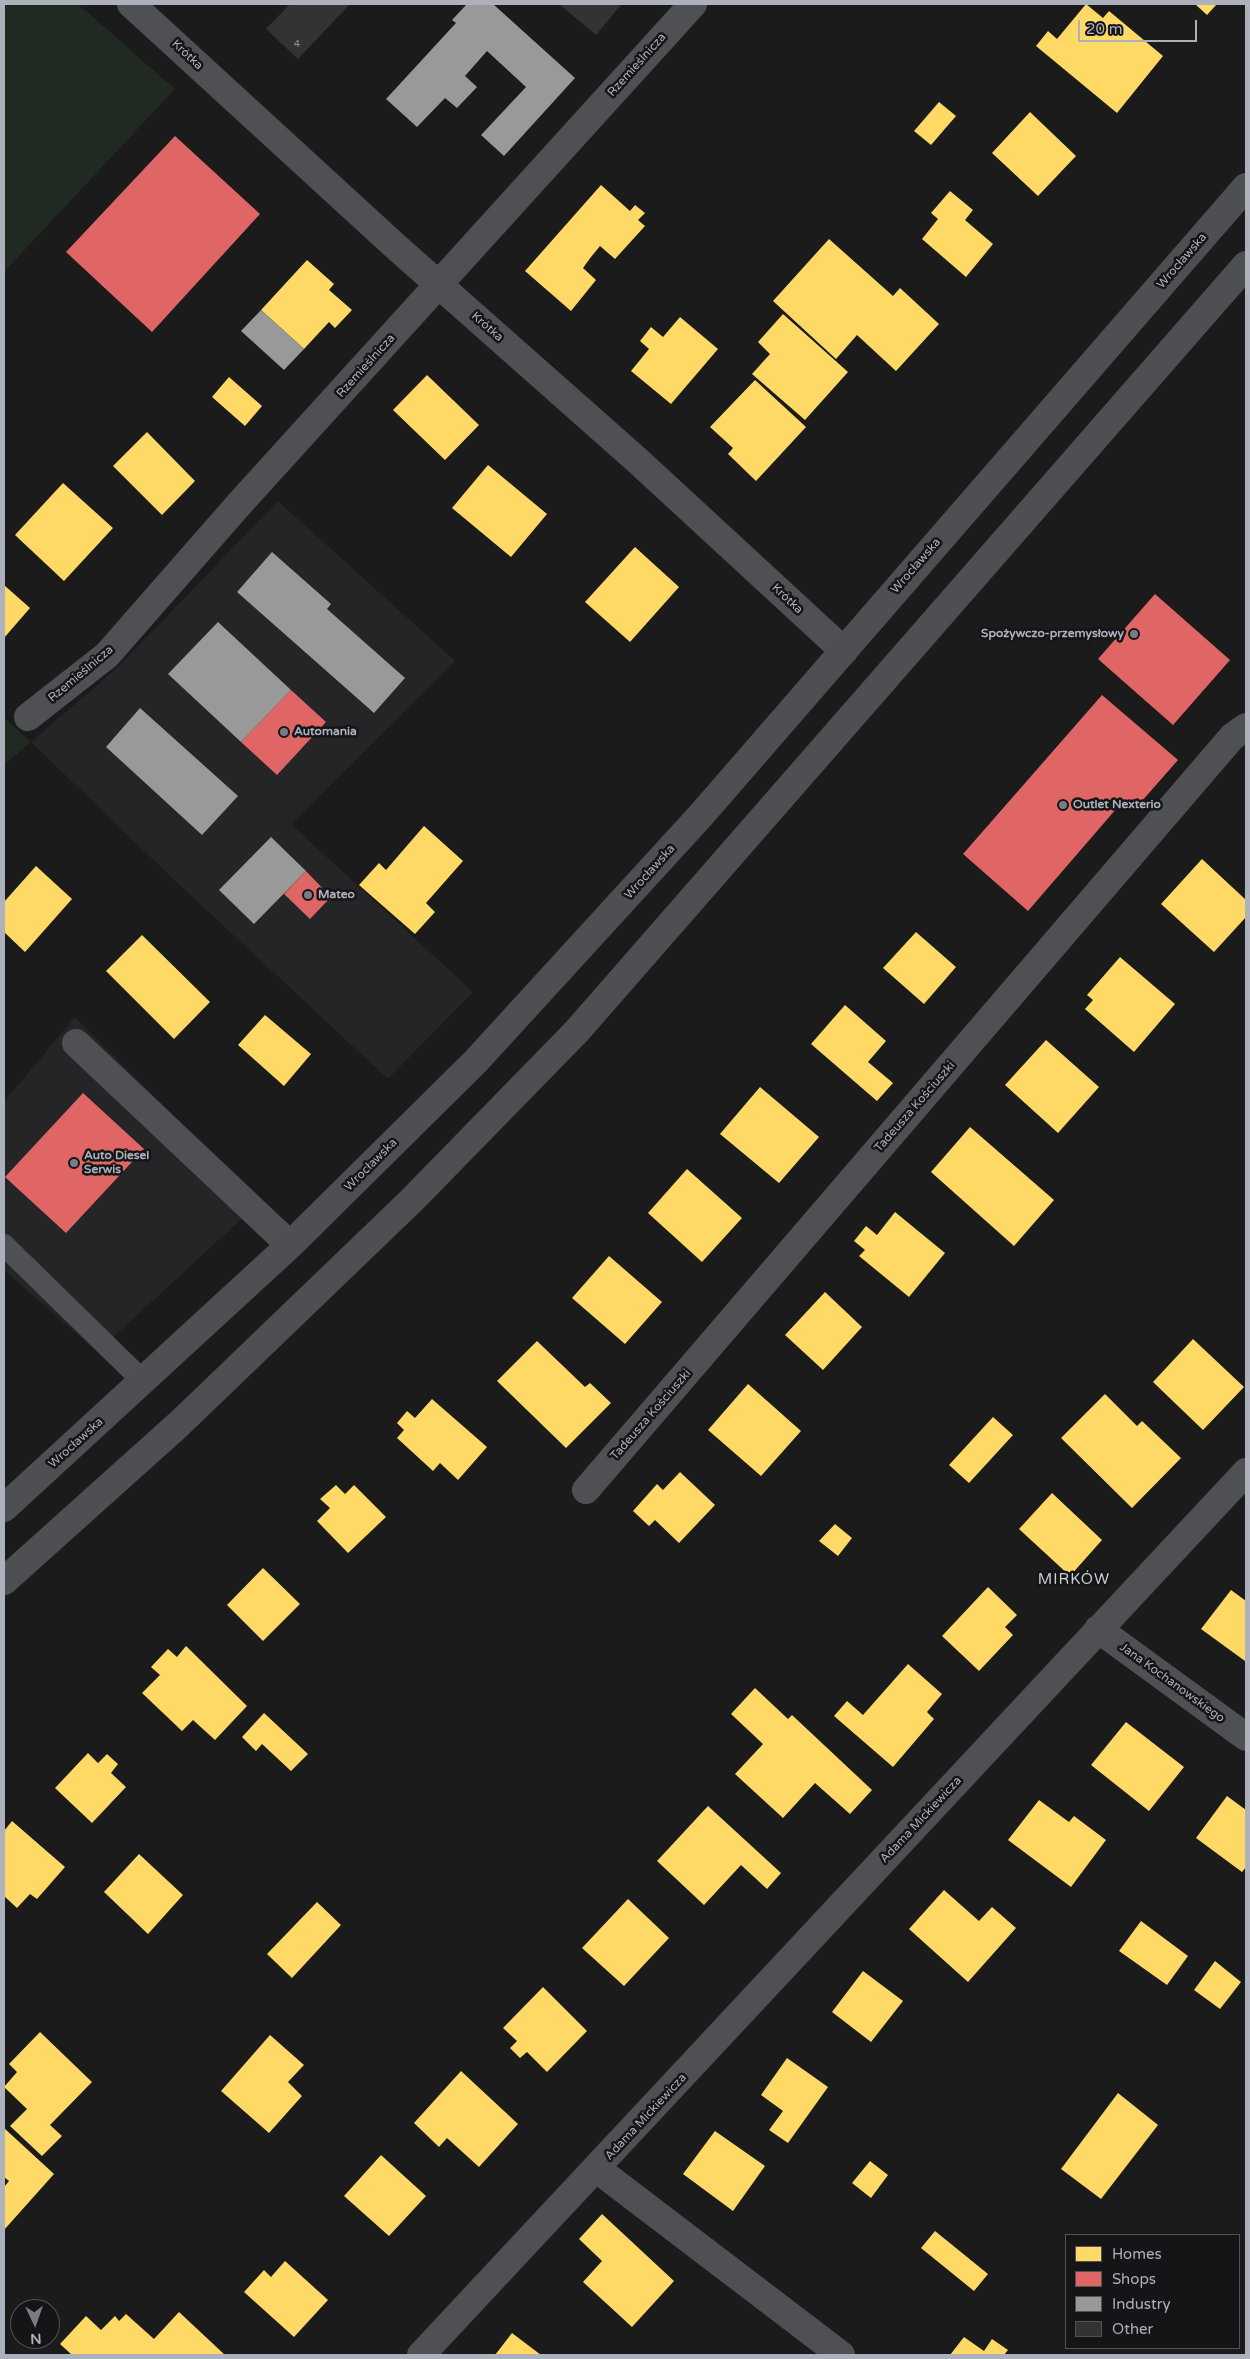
<!DOCTYPE html>
<html>
<head>
<meta charset="utf-8">
<style>
  body { margin:0 }
  #map { position:relative; width:1250px; height:2359px; overflow:hidden; background:#1b1b1b; font-family:"Varela Round",sans-serif }
  canvas { display:block }
  .frame { position:absolute; inset:0; border:5px solid #acb1bc; pointer-events:none }
  .legend { position:absolute; left:1065px; top:2234px; width:175px; height:115px; box-sizing:border-box; background:#151517; border:1px solid #515359; margin:0; padding:6px 9px; list-style:none; font-size:15px; color:#acb1bc }
  .legend li { display:flex; align-items:center; gap:10px; height:25px }
  .legend b { width:25px; border:1px solid #515359 }
  .north { position:absolute; left:10px; top:2299px; width:50px; height:50px; box-sizing:border-box; background:#151517; border:1px solid #515359; border-radius:50%; rotate:177deg; font-size:14px; font-weight:700; line-height:20px; text-align:center; color:#acb1bc }
  .north::after { content:''; display:block; margin:auto; width:18px; height:22px; background:#797c84; clip-path:polygon(50% 0,100% 100%,50% 72%,0 100%) }
  .scale { position:absolute; left:1078px; top:20px; width:119px; height:22px; box-sizing:border-box; border:2px solid #acb1bc; border-top:0; padding-left:6px; font-size:15px; line-height:18px; white-space:nowrap; color:#acb1bc; -webkit-text-stroke:4px #151517; paint-order:stroke }
</style>
</head>
<body>
<div id="map">
<canvas width="1250" height="2359"></canvas>
<div class="frame"></div>
<ul class="legend">
<li><b style="height:14px;background:#ffd966"></b>Homes</li>
<li><b style="height:14px;background:#e06666"></b>Shops</li>
<li><b style="height:14px;background:#999"></b>Industry</li>
<li><b style="height:14px;background:#333"></b>Other</li>
</ul>
<div class="north">N</div>
<div class="scale">20 m</div>
</div>
<script>
const ctx = document.querySelector('canvas').getContext('2d');
ctx.lineJoin = 'round';
function fill(path, color) { ctx.fillStyle = color; ctx.fill(path, 'evenodd'); }
function stroke(path, color, width, dash) { ctx.strokeStyle = color; ctx.lineWidth = width; ctx.lineCap = dash ? 'butt' : 'round'; ctx.setLineDash(dash || []); ctx.stroke(path); }
function drawText(font, color, halo, rows, align = 'center') {
  ctx.font = font + ' "Varela Round",sans-serif'; ctx.lineWidth = 5; ctx.setLineDash([]); ctx.textBaseline = 'middle'; ctx.strokeStyle = halo; ctx.fillStyle = color; for (const [text, x, y, turn = 0] of rows) {
    ctx.save(); ctx.translate(x, y); ctx.rotate((+turn || 0) * Math.PI / 180); ctx.textAlign = isNaN(turn) ? turn : align; if (halo) ctx.strokeText(text, 0, 0); ctx.fillText(text, 0, 0); ctx.restore();
  }
}
const built = new Path2D(`
  M278,501L455,661L291,824L473,992L388,1079L170,876L31,742L116,669Z
  M75,1017L260,1202L97,1352L4,1270V1102Z`);
const green = new Path2D(`
  M4,4H78L175,89L4,272Z
  M4,718L31,742L4,765Z`);
const homes = new Path2D(`
  M1086,4L1103,18L1109,11L1163,56L1117,113L1036,46L1048,31L1057,39Z
  M1195,4H1217L1207,15Z
  M939,102L956,116L931,145L914,131Z
  M1030,112L1076,156L1038,196L992,153Z
  M601,185L630,211L635,205L645,213L638,220L645,226L615,259L600,246L591,257L583,268L596,280L571,311L525,271Z
  M950,191L973,210L965,220L993,244L966,277L922,239L938,219L931,213Z
  M829,239L893,296L900,288L939,324L896,371L857,335L836,359L773,301Z
  M307,260L334,284L329,290L352,310L335,328L329,322L304,349L261,310Z
  M783,314L848,372L805,420L752,374L770,354L758,342Z
  M680,317L718,349L671,404L631,371L649,349L640,341L651,327L663,337Z
  M427,375L479,425L445,460L393,410Z
  M229,377L262,406L245,426L212,397Z
  M755,380L806,427L756,481L728,454L733,448L710,427Z
  M147,432L195,481L162,515L113,466Z
  M488,465L547,514L511,557L452,508Z
  M63,483L113,528L64,581L15,535Z
  M635,547L679,587L630,642L585,602Z
  M4,585L30,608L4,638Z
  M424,826L463,861L426,903L435,912L415,934L359,885L379,863L386,870Z
  M1202,859L1246,900V917L1214,952L1161,904Z
  M36,866L72,899L25,952L4,932V902Z
  M916,932L956,967L924,1004L883,968Z
  M142,935L210,1002L174,1039L106,971Z
  M1120,957L1175,1004L1134,1052L1085,1009L1093,1000L1087,995Z
  M845,1005L886,1041L868,1062L893,1083L877,1101L811,1044Z
  M265,1015L311,1054L284,1086L238,1045Z
  M1046,1040L1099,1087L1058,1133L1005,1085Z
  M760,1087L819,1137L779,1183L720,1134Z
  M970,1127L1054,1200L1014,1246L931,1172Z
  M687,1169L742,1218L702,1262L648,1213Z
  M895,1212L945,1253L909,1297L859,1256L865,1250L854,1241L866,1226L877,1235Z
  M609,1256L662,1302L625,1344L572,1298Z
  M825,1292L862,1327L823,1370L785,1335Z
  M1193,1339L1244,1387L1203,1430L1153,1382Z
  M537,1341L585,1387L590,1383L611,1403L566,1448L497,1381Z
  M748,1384L801,1431L761,1476L708,1430Z
  M1105,1394L1137,1426L1142,1421L1181,1458L1132,1508L1061,1438Z
  M432,1399L487,1447L458,1480L440,1463L433,1471L397,1438L404,1430L397,1423L407,1411L415,1418Z
  M993,1417L1013,1435L969,1483L949,1465Z
  M680,1472L715,1505L679,1543L655,1520L649,1526L633,1511L657,1484L663,1490Z
  M336,1485L345,1494L354,1485L386,1517L348,1553L317,1521L330,1508L320,1499Z
  M1052,1493L1102,1540L1070,1576L1019,1529Z
  M835,1524L852,1538L838,1556L819,1541Z
  M263,1568L300,1604L263,1641L227,1605Z
  M988,1587L1017,1615L1005,1627L1013,1635L979,1671L942,1636Z
  M1231,1590L1246,1601L1245,1661L1201,1629Z
  M186,1646L247,1706L215,1740L193,1720L182,1731L142,1693L160,1675L151,1667L168,1649L177,1657Z
  M908,1664L942,1694L927,1712L934,1719L893,1767L834,1716L847,1701L863,1715Z
  M755,1688L788,1719L792,1715L872,1790L850,1814L815,1783L783,1818L735,1774L763,1744L731,1714Z
  M264,1713L308,1754L291,1771L262,1744L256,1751L242,1737Z
  M1126,1722L1184,1767L1149,1811L1091,1765Z
  M88,1753L98,1763L107,1754L118,1764L111,1773L126,1787L92,1823L55,1788Z
  M1227,1796L1246,1810V1867L1242,1872L1196,1838Z
  M1039,1800L1069,1822L1074,1816L1106,1840L1071,1887L1008,1840Z
  M708,1806L781,1873L767,1889L741,1865L704,1905L657,1861Z
  M12,1821L65,1867L37,1899L30,1894L17,1908L4,1896V1831Z
  M139,1854L183,1895L148,1934L104,1892Z
  M944,1890L979,1921L992,1907L1016,1928L968,1982L909,1929Z
  M628,1899L669,1938L624,1986L582,1948Z
  M317,1902L341,1925L292,1978L267,1954Z
  M1141,1921L1188,1956L1167,1985L1119,1951Z
  M1215,1961L1241,1982L1220,2009L1194,1990Z
  M863,1971L903,2001L871,2042L832,2012Z
  M543,1987L587,2031L547,2072L527,2052L520,2058L510,2048L517,2041L503,2028Z
  M40,2032L92,2082L50,2125L62,2136L42,2156L10,2126L27,2109L4,2087L17,2072L9,2064Z
  M270,2035L304,2065L288,2082L302,2096L269,2133L221,2091Z
  M787,2058L828,2087L788,2143L769,2130L783,2111L761,2095Z
  M461,2071L518,2124L479,2167L447,2138L439,2147L414,2123Z
  M1118,2093L1158,2125L1101,2199L1061,2169Z
  M4,2128L54,2174L4,2230V2187L9,2181L4,2177Z
  M715,2131L765,2166L733,2211L683,2174Z
  M381,2155L426,2196L389,2236L344,2196Z
  M870,2161L888,2175L871,2198L852,2183Z
  M602,2214L674,2281L632,2327L583,2282L602,2261L579,2239Z
  M935,2231L988,2274L974,2291L921,2248Z
  M285,2261L328,2300L294,2337L244,2292L264,2270L271,2277Z
  M179,2312L225,2355H72L60,2344L86,2316L101,2330L115,2316L119,2321L126,2314L154,2339Z
  M512,2333L541,2355H495Z
  M964,2337L984,2351L992,2339L1008,2350L1004,2355H950Z`);
const shops = new Path2D(`
  M175,136L260,214L152,332L66,252Z
  M1155,594L1230,660L1173,725L1098,659Z
  M291,690L326,722L277,775L241,742Z
  M1102,695L1178,760L1134,810L1123,801L1028,911L963,854Z
  M306,871L331,897L310,919L284,894Z
  M83,1093L144,1149L66,1233L5,1177Z`);
const industry = new Path2D(`
  M467,4H493L575,78L504,156L481,135L526,87L487,51L465,76L477,87L457,108L445,98L417,127L386,99L456,23L452,20Z
  M261,310L304,349L284,370L241,331Z
  M272,552L331,604L327,609L405,678L374,713L237,592Z
  M218,622L291,690L241,742L168,674Z
  M140,708L238,796L202,835L106,747Z
  M271,837L306,871L254,924L219,890Z`);
const building = new Path2D(`
  M290,4H350L298,59L266,29Z
  M559,4H619L621,5L596,35Z`);
const lane = new Path2D(`
  M4,1245L143,1381`);
const street = new Path2D(`
  M131,4L394,245L638,461L844,651
  M28,717L107,655L241,502L693,4
  M76,1043L290,1245
  M586,1490L1232,737L1246,727
  M1098,1629L1246,1737
  M597,2169L841,2355
  M421,2355L1246,1472`);
const secondary = new Path2D(`
  M4,1508L290,1245L476,1061L702,814L1246,187
  M4,1581L179,1424L412,1200L577,1031L1246,265`);
const markers = [
  [1134,634,5,"#797c84"],
  [284,732,5,"#797c84"],
  [1063,805,5,"#797c84"],
  [308,895,5,"#797c84"],
  [74,1163,5,"#797c84"]
];
const numberNames = [
  ["4",297,44]
];
const streetNames = [
  ["Krótka",187,55,43],
  ["Rzemieślnicza",637,65,-48],
  ["Wrocławska",1182,261,-49],
  ["Krótka",487,327,41],
  ["Rzemieślnicza",366,366,-48],
  ["Wrocławska",916,566,-49],
  ["Krótka",787,599,43],
  ["Rzemieślnicza",81,674,-40],
  ["Wrocławska",650,872,-48],
  ["Tadeusza Kościuszki",915,1107,-49],
  ["Wrocławska",371,1165,-45],
  ["Tadeusza Kościuszki",651,1415,-49],
  ["Wrocławska",76,1443,-42],
  ["Jana Kochanowskiego",1172,1683,36],
  ["Adama Mickiewicza",921,1820,-47],
  ["Adama Mickiewicza",646,2117,-47]
];
const poiNames = [
  ["Spożywczo-przemysłowy",1124,634,"right"],
  ["Automania",294,732],
  ["Outlet Nexterio",1073,805],
  ["Mateo",318,895],
  ["Auto Diesel",84,1156],
  ["Serwis",84,1170]
];
const quarterNames = [
  ["MIRKÓW",1074,1580]
];
fill(built, '#252527');
fill(green, '#202922');
fill(homes, '#ffd966');
fill(shops, '#e06666');
fill(industry, '#999');
fill(building, '#333');
stroke(lane, '#4f5054', 22);
stroke(street, '#4f5054', 28);
stroke(secondary, '#4e4f53', 28);
for (const [x, y, r, color] of markers) { const dot = new Path2D(); dot.arc(x, y, r, 0, 2 * Math.PI); ctx.fillStyle = color; ctx.fill(dot); stroke(dot, '#151517', 2); }
drawText('10px', '#8e929a', null, numberNames);
drawText('12px', '#acb1bc', '#151517', streetNames);
drawText('bold 12px', '#acb1bc', '#151517', poiNames, 'left');
ctx.letterSpacing = '1px';
drawText('15px', '#cdd0d8', '#151517', quarterNames);
ctx.letterSpacing = '0px';
</script>
</body>
</html>
